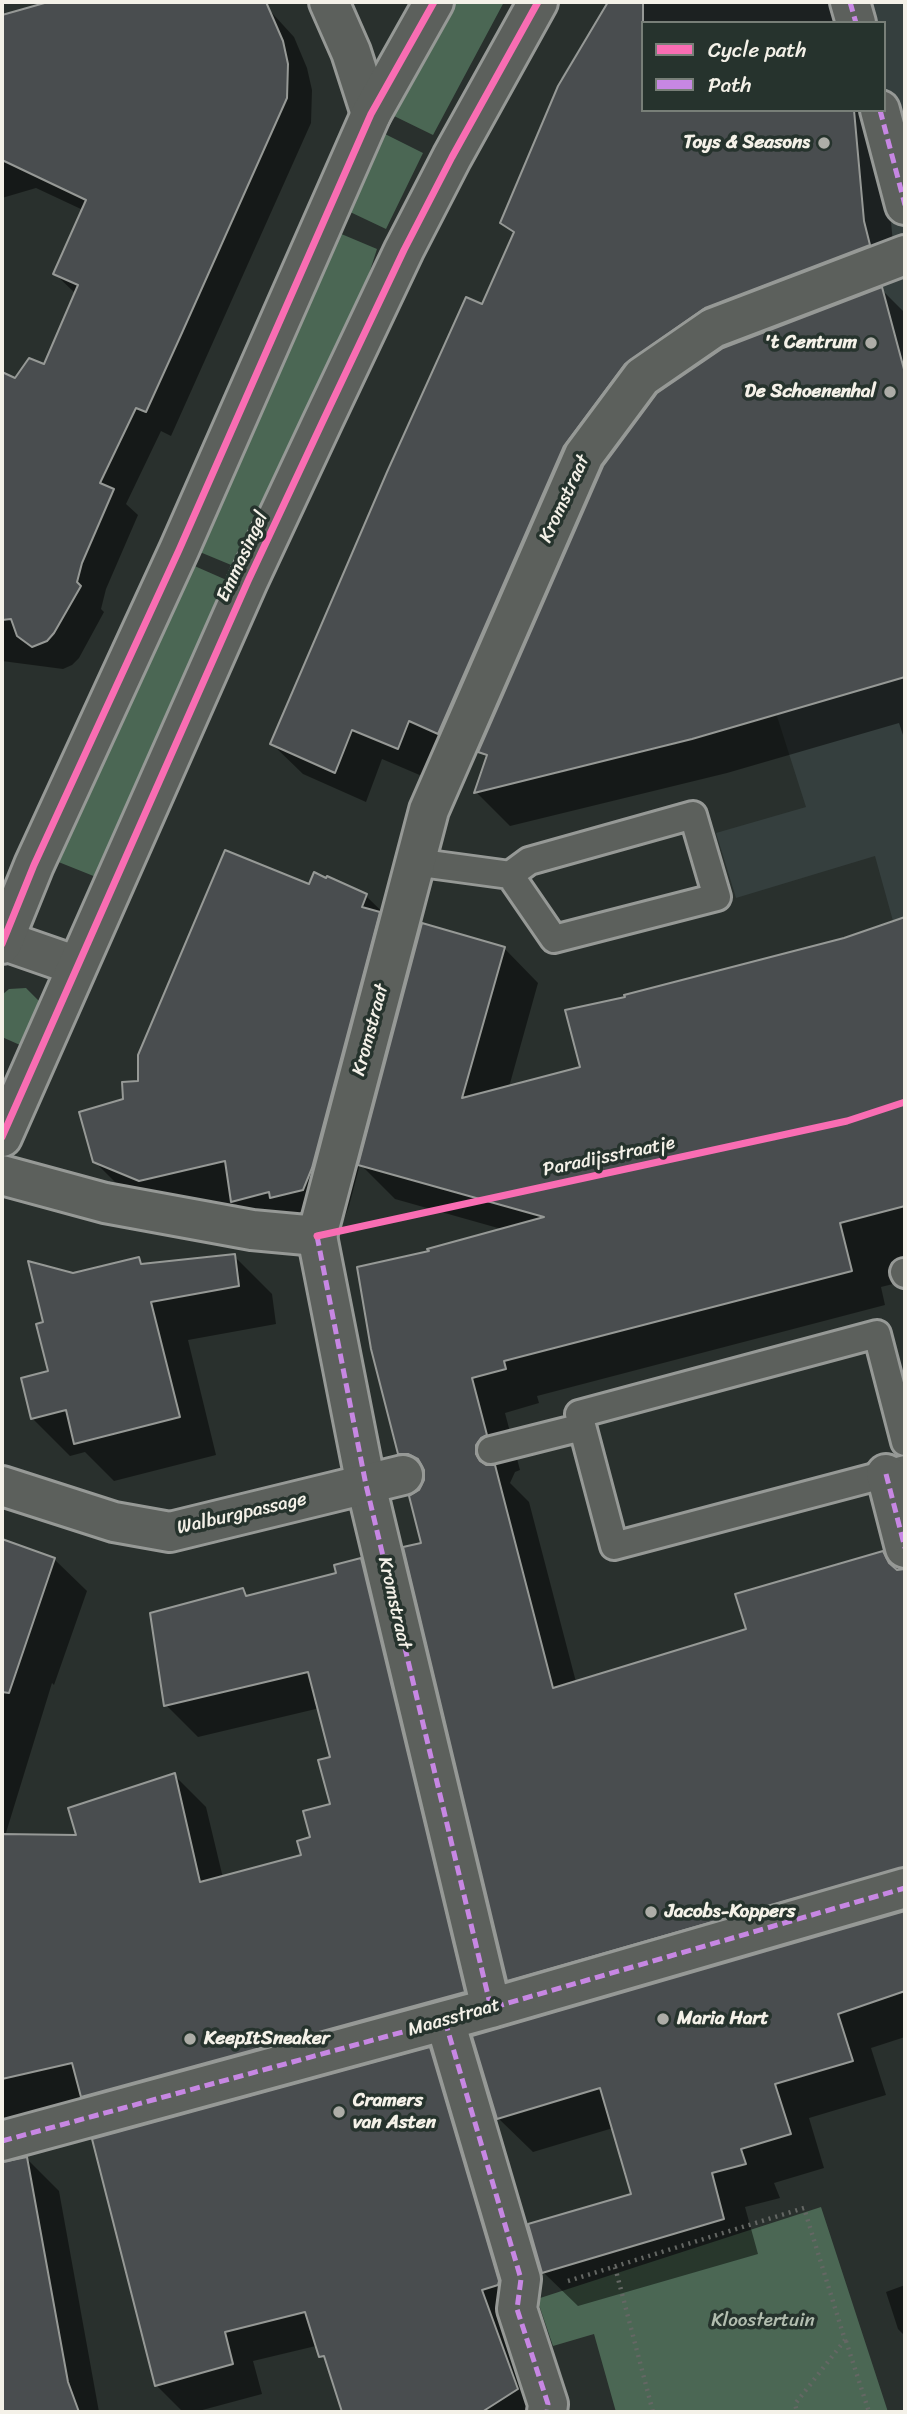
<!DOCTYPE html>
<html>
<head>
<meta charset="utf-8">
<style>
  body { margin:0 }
  #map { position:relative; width:907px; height:2414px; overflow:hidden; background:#29302d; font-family:Sriracha,sans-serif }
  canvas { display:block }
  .frame { position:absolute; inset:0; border:4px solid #f4f1e8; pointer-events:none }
  .legend { position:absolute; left:641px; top:21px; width:245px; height:91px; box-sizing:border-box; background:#26332d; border:2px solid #787f78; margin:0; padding:9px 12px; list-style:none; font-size:21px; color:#f4f1e8 }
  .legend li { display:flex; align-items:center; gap:14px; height:35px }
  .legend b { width:35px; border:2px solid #787f78 }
</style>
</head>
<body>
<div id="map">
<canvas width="907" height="2414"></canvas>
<div class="frame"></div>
<ul class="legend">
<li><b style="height:9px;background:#f96db3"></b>Cycle path</li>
<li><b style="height:9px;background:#c787e3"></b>Path</li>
</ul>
</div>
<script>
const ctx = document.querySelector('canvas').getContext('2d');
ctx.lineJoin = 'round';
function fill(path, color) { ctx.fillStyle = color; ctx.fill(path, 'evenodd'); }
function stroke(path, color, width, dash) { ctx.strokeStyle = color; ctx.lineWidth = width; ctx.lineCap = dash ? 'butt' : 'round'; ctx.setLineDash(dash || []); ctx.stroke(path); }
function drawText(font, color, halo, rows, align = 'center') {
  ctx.font = font + ' Sriracha,sans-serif'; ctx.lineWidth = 7; ctx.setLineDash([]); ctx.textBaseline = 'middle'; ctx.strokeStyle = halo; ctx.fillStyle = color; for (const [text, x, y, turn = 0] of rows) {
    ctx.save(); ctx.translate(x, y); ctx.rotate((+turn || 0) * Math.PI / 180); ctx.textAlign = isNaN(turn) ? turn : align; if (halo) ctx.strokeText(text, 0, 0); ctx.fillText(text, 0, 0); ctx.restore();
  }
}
const built = new Path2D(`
  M607,2H905V1085L876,1094L799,950L818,944L819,946L893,921L875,856L736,898L716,833L806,807L697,466L822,367L798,276L763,286L687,323L685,215L704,110H884V23H643L568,102L561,78Z`);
const green = new Path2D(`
  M451,2H504L433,135L392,115Z
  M383,133L423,153L386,229L348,211Z
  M339,233L377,249L353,323L236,567L195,550Z
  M190,564L231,582L101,879L56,861Z
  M26,988L40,1002L41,1022L29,1049L2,1037V995L9,989Z
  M821,2207L888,2412H616L594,2334L553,2346L537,2299Z`);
const shadow = new Path2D(`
  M54,2H262L294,37L307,68L312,90L311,123L171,436L161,431L126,504L138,515L106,589L101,609L104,612L79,658L72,665L63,669L2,661V448L13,423L2,412V401L30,360L45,366L76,294L55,274L83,210L36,188L2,198V43L39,31L33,9Z
  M610,2H829L834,23H643V110H858L882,193L889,201L894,253L736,338L718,350L881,289L905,313V741L899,723L727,773L510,826L476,792L487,758L480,751L605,462L594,477L429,779L382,759L366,802L303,774L272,744L483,306L515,235L502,222L560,87Z
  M328,878L366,896L404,933L402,937L416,951L504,948L538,983L509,1087L582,1068L627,999L845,940L905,919V1281L881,1287L885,1305L537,1396L539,1403L505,1413L520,1470L515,1472L510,1483L529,1502L576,1682L748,1630L883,1553L901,1571H905V2037L871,2048L886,2095L809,2118L824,2168L774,2183L780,2198L745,2207L758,2254L578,2306L543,2272L633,2196L613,2128L533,2152L498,2118L545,2016L509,1980L423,1544L420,1492L426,1480L399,1453L432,1252L505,1230L395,1199L360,1164L349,1206L341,1227L309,1235L270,1238L236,1204L177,1218L132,1199L94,1161L125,1100L310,886Z
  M234,1256L272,1294L276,1324L188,1340L216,1455L114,1481L85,1452L70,1456L32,1418L50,1372L45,1323L73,1275L138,1259L145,1265Z
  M2,1541L54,1559L87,1591L54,1685L52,1683L5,1836L78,1837L174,1775L206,1807L223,1878L303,1856L332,1805V1758L320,1708L198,1737L166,1705L243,1590L249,1597L338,1574L360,1560L393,1592L496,2024L44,2108L50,2146L29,2151L19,2157L16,2162L27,2159L59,2191L99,2412H2Z
  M429,2049L459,2079L544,2412H344L324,2349L320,2345L253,2361L262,2394L195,2412H183L156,2385Z
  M905,2285V2336L898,2329L886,2292Z`);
const building = new Path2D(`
  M48,2H266L283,41L288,64L287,98L181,335L146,412L136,408L100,483L114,489L82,563L77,582L81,586L54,633L47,641L32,647L17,636L11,619L2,620V372L15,378L29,358L44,364L78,285L53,274L86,200L2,160V15Z
  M608,2H643V110H854L864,221L870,245L705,308L625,364L564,446L438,734L409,721L398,749L352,730L335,773L270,744L387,472L466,297L482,304L514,232L500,223L558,86Z
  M882,287L905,373V677L692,739L474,793L487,755L478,752L603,466L657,393L723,348Z
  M225,850L309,884L314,872L326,878L327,876L367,894L362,907L380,912L312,1168L303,1190L270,1198L269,1192L231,1202L225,1161L139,1181L93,1162L79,1112L123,1099L122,1082L138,1081V1055Z
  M905,917V1206L840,1223L852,1271L504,1361L506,1369L472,1378L487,1435L481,1438L476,1445V1454L480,1461L486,1465H495L553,1688L746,1629L735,1594L883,1551L889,1563L897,1570L905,1569V1867L507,1981L403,1547L421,1543L409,1496L419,1490L424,1480V1470L418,1459L408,1454H398L371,1349L357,1267L429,1251L427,1249L544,1217L358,1165L422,923L505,947L462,1098L580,1067L565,1010L625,997L624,995L844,938Z
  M235,1254L239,1286L151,1302L180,1417L74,1444L66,1410L31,1419L21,1378L48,1371L36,1324L43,1322L28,1261L73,1273L139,1257L141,1264Z
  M2,1539L55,1558L9,1693L2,1692Z
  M361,1558L465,1992L81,2097L72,2063L2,2079V1834L76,1835L68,1808L175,1773L200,1882L301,1855L297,1841L310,1837L303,1811L330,1804L318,1760L330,1757L308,1672L164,1706L150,1613L243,1588L246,1596L336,1573L334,1565Z
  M905,1911V1991L838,2014L853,2061L775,2084L791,2134L741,2149L746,2164L712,2173L724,2219L542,2273L528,2224L631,2194L600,2088L497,2119L472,2036Z
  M430,2047L499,2281L498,2285L482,2290L518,2389L482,2412H342L324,2356L319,2357L305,2312L225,2332L233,2364L155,2386L92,2139Z
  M27,2157L68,2382L79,2412H2V2162Z`);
const path = new Path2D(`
  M615,2267L653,2412
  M568,2281L804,2208L845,2340L795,2404L797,2412
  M846,2341L869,2412`);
const service = new Path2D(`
  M414,862L510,875L554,939L717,897L693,815L529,861L510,875
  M904,1272L905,1274
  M905,1442L877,1334L579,1414L614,1546L905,1469
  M491,1450L582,1427`);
const pedestrian = new Path2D(`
  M850,2L856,23
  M880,110L905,205
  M317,1236L366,1485L491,2008
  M886,1474L905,1548
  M445,2021L521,2279L517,2309L548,2404L547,2412
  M2,2141L491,2008L905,1888`);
const minor = new Path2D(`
  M329,2L351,52L371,114
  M2,940L77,966
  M2,1175L105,1203L252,1230L317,1236L429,810L584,455L642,377L713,328L905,255
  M2,1486L114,1522L170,1532L403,1475`);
const tertiary = new Path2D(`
  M2,944L34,865L179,550L371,114L434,2
  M2,1137L248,581L322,423L404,250L452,157L538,2`);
const quiet = new Path2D(`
  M850,2L856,23
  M880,110L905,205
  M317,1236L366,1485L491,2008
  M886,1474L905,1548
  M445,2021L521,2279L517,2309L548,2404L547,2412
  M2,2141L491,2008L905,1888`);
const cycleway = new Path2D(`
  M2,944L34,865L179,550L371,114L434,2
  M2,1137L248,581L322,423L404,250L452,157L538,2
  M317,1236L847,1121L905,1102`);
const markers = [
  [824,143,7,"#adada7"],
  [871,343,7,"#adada7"],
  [890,392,7,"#adada7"],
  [651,1912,7,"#adada7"],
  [663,2019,7,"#adada7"],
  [190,2039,7,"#adada7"],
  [339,2112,7,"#adada7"]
];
const poiNames = [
  ["Toys & Seasons",810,143,"right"],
  ["'t Centrum",857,343,"right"],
  ["De Schoenenhal",876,392,"right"],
  ["Jacobs-Koppers",665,1912],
  ["Maria Hart",677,2019],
  ["KeepItSneaker",204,2039],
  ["Cramers",353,2101],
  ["van Asten",353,2123]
];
const streetNames = [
  ["Kromstraat",565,499,-65],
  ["Emmasingel",243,557,-65],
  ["Kromstraat",371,1030,-75],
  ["Paradijsstraatje",609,1157,-12],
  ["Walburgpassage",242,1514,-13],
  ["Kromstraat",394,1603,77],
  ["Maasstraat",454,2018,-16]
];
const parkNames = [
  ["Kloostertuin",763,2321]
];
fill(built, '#353f3e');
fill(green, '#4b6754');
fill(shadow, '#0007');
fill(building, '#494d4f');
stroke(building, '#969996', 2);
stroke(service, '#969996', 32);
stroke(pedestrian, '#969996', 44);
stroke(minor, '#969996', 44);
stroke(tertiary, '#969996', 44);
stroke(path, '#646764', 4.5, [2, 5]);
stroke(service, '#5c605c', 26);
stroke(pedestrian, '#5c605c', 38);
stroke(minor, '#5c605c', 38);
stroke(tertiary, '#5c605c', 38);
stroke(quiet, '#c787e3', 5, [10, 5]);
stroke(cycleway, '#f96db3', 7);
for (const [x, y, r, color] of markers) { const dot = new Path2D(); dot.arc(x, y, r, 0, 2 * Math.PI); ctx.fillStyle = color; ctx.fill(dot); stroke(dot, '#26332d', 2.5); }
drawText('bold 19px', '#f4f1e8', '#26332d', poiNames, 'left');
drawText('19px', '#f4f1e8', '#26332d', streetNames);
drawText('19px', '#b2bdaf', '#26332d', parkNames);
</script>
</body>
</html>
